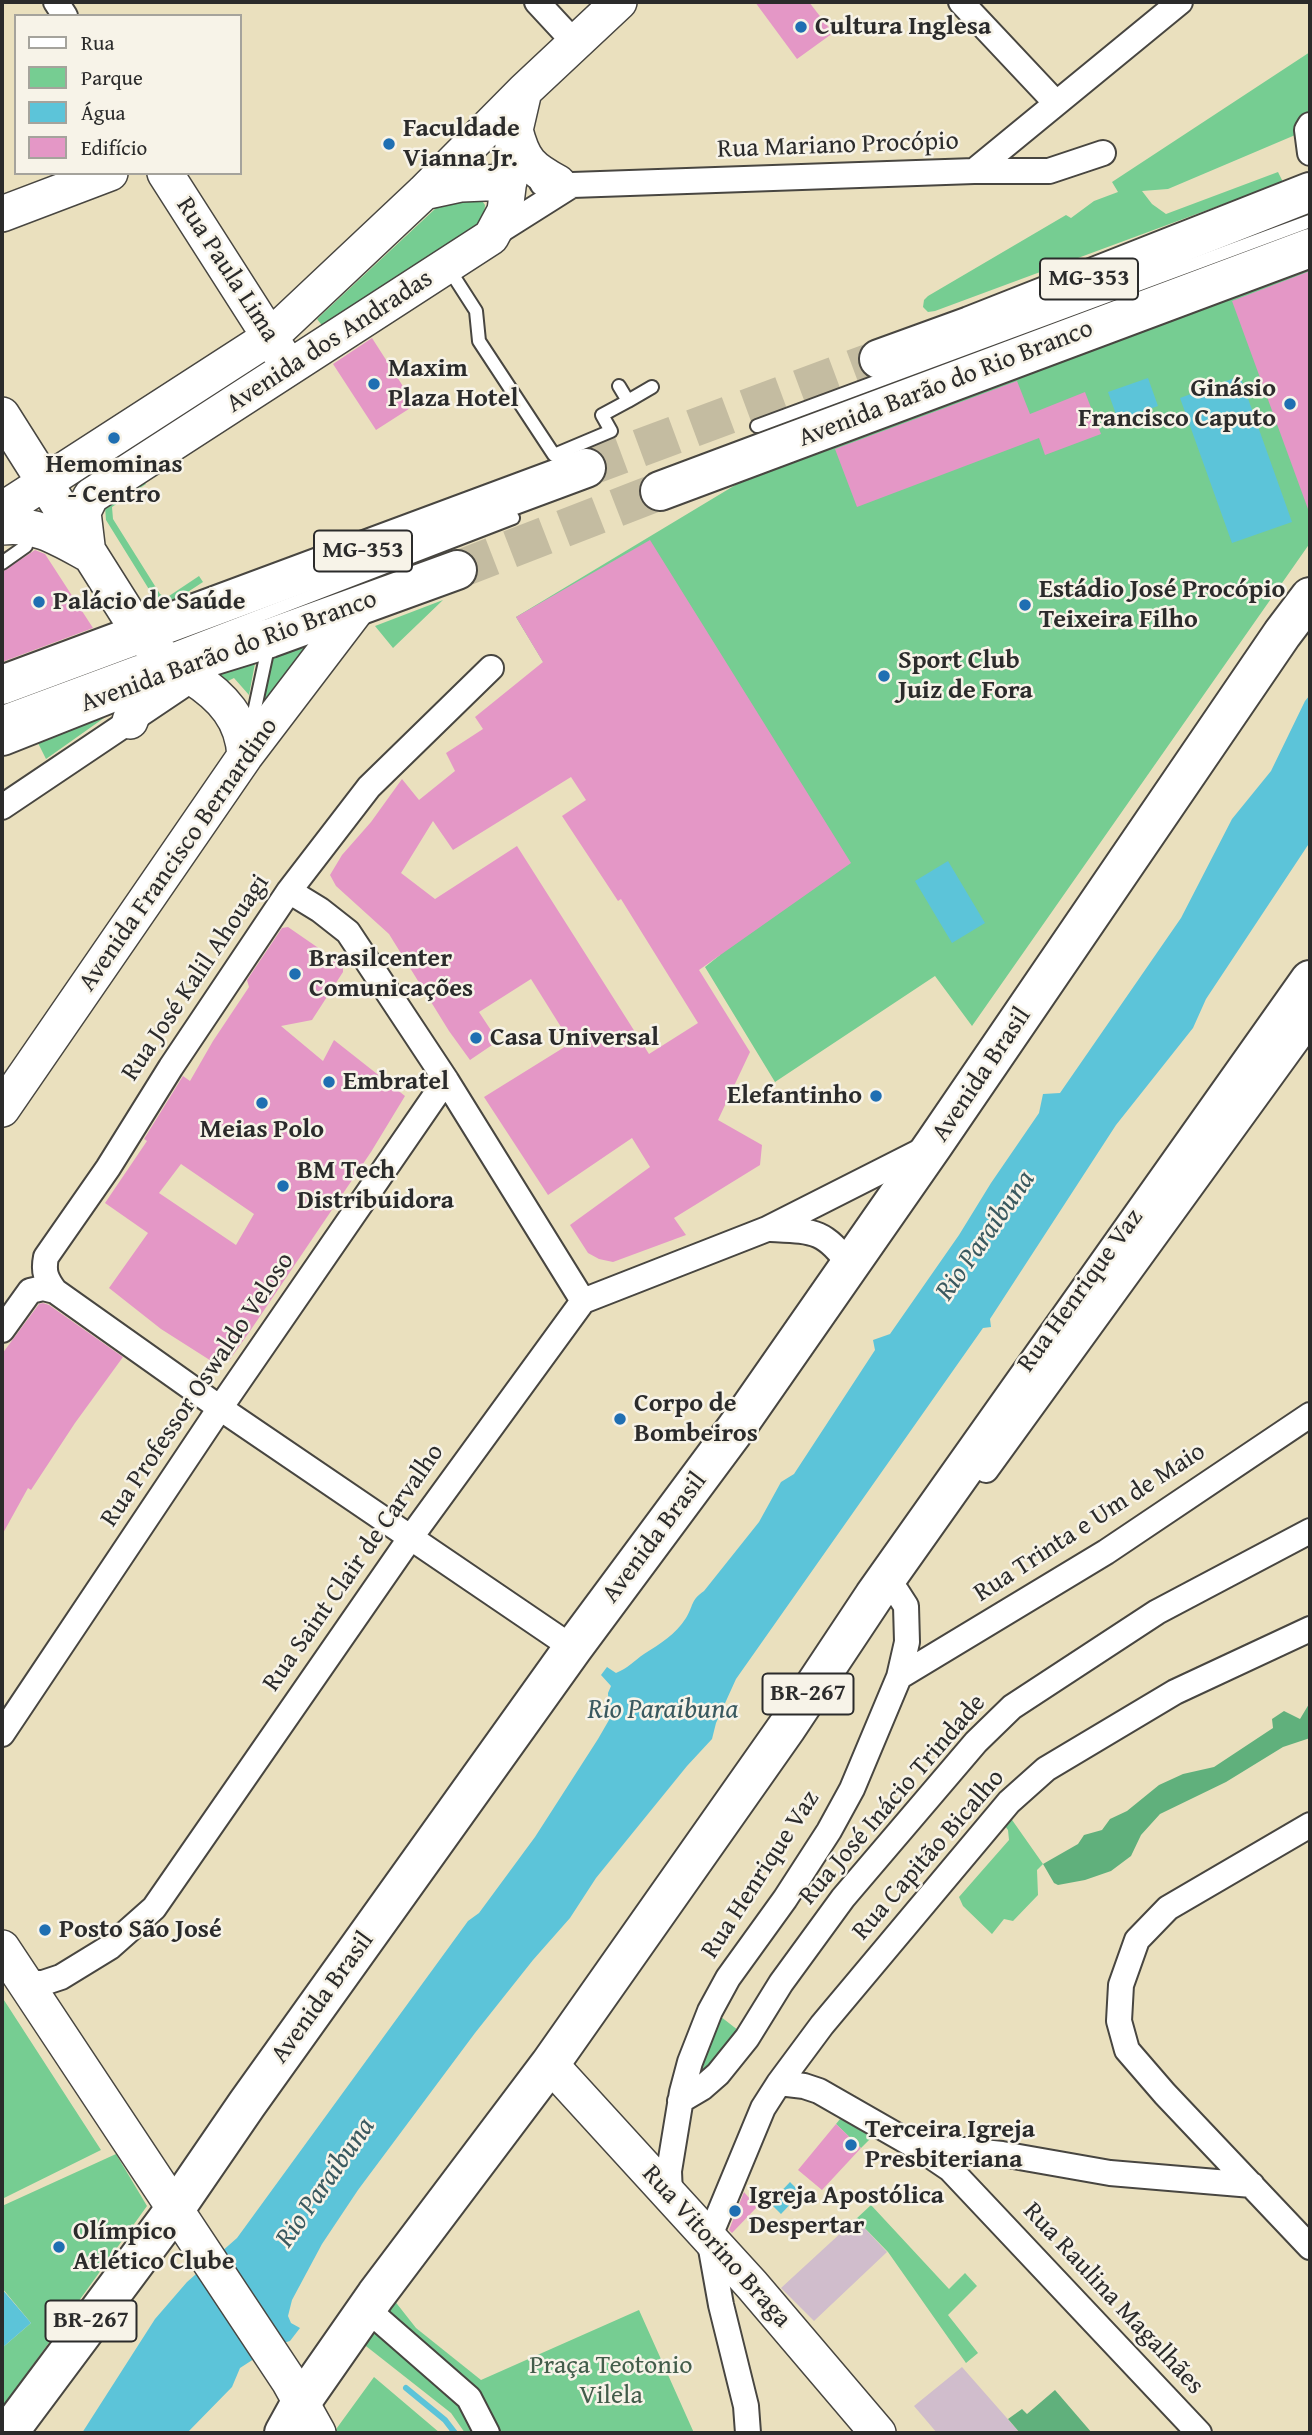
<!DOCTYPE html>
<html>
<head>
<meta charset="utf-8">
<style>
  body { margin:0 }
  #map { position:relative; width:1312px; height:2435px; overflow:hidden; background:#eae0be; font-family:"Gentium Book Plus",serif }
  canvas { display:block }
  .frame { position:absolute; inset:0; border:4px solid #2b2b2b; pointer-events:none }
  .legend { position:absolute; left:14px; top:14px; width:228px; height:161px; box-sizing:border-box; background:#f7f3e8; border:2px solid #a5a39c; margin:0; padding:9px 12px; list-style:none; font-size:21px; color:#2b2b2b }
  .legend li { display:flex; align-items:center; gap:14px; height:35px }
  .legend b { width:35px; border:2px solid #a5a39c }
</style>
</head>
<body>
<div id="map">
<canvas width="1312" height="2435"></canvas>
<div class="frame"></div>
<ul class="legend">
<li><b style="height:9px;background:#fff"></b>Rua</li>
<li><b style="height:19px;background:#76cd92"></b>Parque</li>
<li><b style="height:19px;background:#5cc4d9"></b>Água</li>
<li><b style="height:19px;background:#e497c6"></b>Edifício</li>
</ul>
</div>
<script>
const ctx = document.querySelector('canvas').getContext('2d');
ctx.lineJoin = 'round';
function fill(path, color) { ctx.fillStyle = color; ctx.fill(path, 'evenodd'); }
function stroke(path, color, width, dash) { ctx.strokeStyle = color; ctx.lineWidth = width; ctx.lineCap = dash ? 'butt' : 'round'; ctx.setLineDash(dash || []); ctx.stroke(path); }
function drawText(font, color, halo, rows, align = 'center') {
  ctx.font = font + ' "Gentium Book Plus",serif'; ctx.lineWidth = 5; ctx.setLineDash([]); ctx.textBaseline = 'middle'; ctx.strokeStyle = halo; ctx.fillStyle = color; for (const [text, x, y, turn = 0] of rows) {
    ctx.save(); ctx.translate(x, y); ctx.rotate((+turn || 0) * Math.PI / 180); ctx.textAlign = isNaN(turn) ? turn : align; if (halo) ctx.strokeText(text, 0, 0); ctx.fillText(text, 0, 0); ctx.restore();
  }
}
const industrial = new Path2D(`
  M856,2219L887,2252L814,2321L781,2288Z
  M962,2367L1020,2433H937L914,2406Z`);
const green = new Path2D(`
  M1310,52V125L1307,130L1168,189L1142,191L1152,204L1166,214L1278,172L1283,182L935,311L928,312L923,307L924,300L928,296L1066,215L1071,218L1094,201L1118,192L1112,182Z
  M451,194L478,195L485,205L484,215L478,226L324,328L317,319Z
  M1310,261V543L972,1026L935,976L775,1082L705,967L720,955L516,617L747,478L1016,378Z
  M140,477L146,484L112,507L113,519L160,594L166,598L199,576L203,582L171,603L155,599L106,520L105,507Z
  M443,600L393,648L375,626Z
  M322,632L262,706L271,663L277,652Z
  M256,658L249,695L234,678L228,681L216,671Z
  M101,708L104,718L46,759L34,735Z
  M1010,1817L1043,1864L1037,1870L1038,1895L1013,1921L1004,1919L992,1934L963,1906L959,1897L1009,1840L1008,1830L1001,1821Z
  M2,1997L101,2150L2,2199Z
  M716,2013L743,2034L708,2080L691,2069Z
  M840,2119L844,2121L872,2137L861,2148L836,2124Z
  M116,2154L147,2206L2,2408V2348L31,2323L2,2288V2206Z
  M871,2205L949,2289L965,2273L977,2286L948,2315L978,2353L966,2363L888,2252L856,2219Z
  M390,2295L416,2328L481,2380L639,2310L694,2433H465L451,2413L357,2339Z
  M374,2377L440,2433H335L334,2432Z`);
const forest = new Path2D(`
  M1309,1704L1310,1738L1283,1747L1226,1782L1160,1814L1141,1835L1131,1856L1111,1871L1085,1880L1058,1885L1054,1883L1043,1864L1078,1844L1084,1835L1102,1830L1110,1819L1127,1811L1159,1785L1183,1774L1214,1767L1273,1728L1272,1719L1284,1711L1300,1719Z
  M1055,2390L1092,2433H1020L1008,2419L1022,2409L1027,2414Z`);
const water = new Path2D(`
  M1240,376L1292,522L1232,543L1180,398Z
  M1148,378L1158,406L1118,420L1108,392Z
  M1310,695V842L1206,999L1193,1028L1116,1125L990,1319L991,1327L983,1328L736,1679L716,1723L712,1739L687,1766L596,1878L570,1918L533,1960L475,2033L358,2190L322,2244L292,2300L288,2316L291,2323L300,2328L290,2341L274,2346L240,2368L232,2387L187,2433H82L155,2319L187,2282L237,2238L468,1921L479,1913L535,1837L598,1739L609,1720L608,1693L611,1686L601,1675L607,1667L616,1673C628,1668 634,1661 644,1654C661,1643 675,1635 686,1618C694,1605 690,1601 704,1591L759,1522L781,1482L794,1474L875,1350L873,1340L890,1334L959,1235L991,1183L1039,1113L1043,1094L1060,1093L1181,918L1232,819L1271,771L1305,701Z
  M948,861L985,923L952,943L915,881Z
  M790,2182L801,2193L781,2214L770,2203Z
  M2,2289L31,2323L2,2348V2288Z`);
const stream = new Path2D(`
  M406,2388L445,2420L455,2433`);
const building = new Path2D(`
  M755,2H809L833,33L797,59Z
  M1310,271V508L1308,509L1232,301Z
  M372,338L415,405L376,430L333,364Z
  M1017,381L1030,414L1085,392L1101,434L1045,455L1039,438L857,507L835,449Z
  M650,540L851,863L699,970L750,1052L718,1120L762,1145L760,1165L674,1218L686,1235L613,1262L599,1259L588,1253L570,1225L650,1167L632,1138L548,1195L484,1097L571,1043L531,979L479,1012L498,1041L470,1060L449,1031L389,934L336,886L330,875L342,855L371,822L402,779L419,800L455,771L446,753L483,729L475,717L543,662L516,617ZM571,777L586,800L562,816L618,901L621,899L698,1023L649,1054L517,846L435,899L401,873L433,821L453,850Z
  M35,550L45,554L93,628L2,662V572Z
  M288,927L343,965V972L312,1020L281,1026L323,1061L334,1040L405,1096L371,1152L250,1331L228,1362L216,1364L161,1329L109,1288L148,1233L105,1203L147,1141L144,1139L183,1076L190,1081L213,1041L249,987L247,980L282,928ZM181,1164L254,1214L236,1245L159,1193Z
  M43,1303L49,1305L123,1357L75,1423L31,1490L28,1488L2,1535V1354L39,1304Z
  M836,2124L861,2148L822,2190L798,2170Z
  M744,2192L757,2207L732,2233L729,2230Z`);
const primaryTunnel = new Path2D(`
  M586,468L879,359
  M457,570L660,491`);
const lane = new Path2D(`
  M449,269L476,311L479,341L554,455L611,431L602,415L628,401L619,386
  M628,401L652,387
  M757,426L1310,221
  M2,563L26,546
  M173,649L513,518
  M2,712L137,662
  M250,731L269,643`);
const street = new Path2D(`
  M56,2L65,16
  M537,2L575,43
  M961,2L1056,103
  M1310,125L1307,130L1310,153
  M974,171L1180,2
  M542,183L572,185L974,171H1049L1103,153
  M496,233L572,185
  M491,668L369,787L289,891L171,1067L108,1168L46,1257C43,1272 46,1279 55,1291L220,1408L573,1648
  M2,807L194,678
  M289,891L320,910L348,932L446,1080L583,1301
  M771,1229C813,1231 825,1230 850,1266
  M2,1330L30,1291L43,1288L55,1291
  M986,1470L1310,1023
  M899,1677L1106,1552L1310,1415
  M2,1734L220,1408L446,1080
  M1310,1825L1168,1908L1137,1940L1121,1985L1119,2021L1127,2050L1165,2094L1310,2247
  M24,1983H43L61,1977L110,1947L154,1908L411,1537L583,1301L767,1229L927,1148
  M779,2083L804,2086L819,2091L922,2150H964L1002,2154L1110,2173L1252,2185
  M680,2101L702,2088L718,2074L747,2038L781,1983L843,1898L976,1742L1012,1707L1157,1612L1310,1531
  M922,2150L950,2169L1199,2433
  M670,2195L669,2171L682,2092L690,2062L710,2011L728,1978L785,1899L829,1831L852,1789L899,1677L907,1642L906,1606L897,1592L888,1590L874,1596
  M367,2309L469,2398L487,2433
  M748,2433L746,2406L721,2305L709,2238L763,2108L779,2083L822,2025L1009,1802L1046,1769L1175,1692L1310,1629`);
const secondary = new Path2D(`
  M515,130C523,161 530,168 558,183
  M165,173L282,356
  M424,192L461,184L509,182
  M2,214L110,173
  M2,415L141,635C151,646 161,656 173,665C179,670 186,673 192,677C223,697 243,719 245,756
  M2,510L270,337L424,192L524,91L619,2
  M2,527C36,523 59,538 88,554
  M88,554L83,512L91,496L491,237L505,211L515,130L524,91
  M114,692L123,693L130,697L134,710L130,721
  M2,1109L245,756L360,605
  M2,1948L289,2381L318,2433
  M550,2064L752,2285L878,2433`);
const primary = new Path2D(`
  M879,359L970,326L1310,192
  M660,491L1310,248
  M2,685L586,468
  M2,736L176,667L270,638L457,570`);
const highway = new Path2D(`
  M8,2433L175,2209L247,2104L573,1648L737,1427L934,1144L1282,634L1310,597
  M284,2433L300,2404L376,2295L550,2064L787,1727L874,1596L1310,980`);
const markers = [
  [801,27,7,"#1f6fb2"],
  [389,144,7,"#1f6fb2"],
  [374,384,7,"#1f6fb2"],
  [1290,404,7,"#1f6fb2"],
  [114,438,7,"#1f6fb2"],
  [39,602,7,"#1f6fb2"],
  [1025,605,7,"#1f6fb2"],
  [884,676,7,"#1f6fb2"],
  [295,974,7,"#1f6fb2"],
  [476,1038,7,"#1f6fb2"],
  [329,1082,7,"#1f6fb2"],
  [876,1096,7,"#1f6fb2"],
  [262,1103,7,"#1f6fb2"],
  [283,1186,7,"#1f6fb2"],
  [620,1419,7,"#1f6fb2"],
  [45,1930,7,"#1f6fb2"],
  [851,2145,7,"#1f6fb2"],
  [735,2211,7,"#1f6fb2"],
  [59,2247,7,"#1f6fb2"]
];
const shields = [
  [1089,279,98],
  [363,551,98],
  [808,1694,91],
  [91,2321,91]
];
const shieldNames = [
  ["MG-353",1089,279],
  ["MG-353",363,551],
  ["BR-267",808,1694],
  ["BR-267",91,2321]
];
const poiNames = [
  ["Cultura Inglesa",815,27],
  ["Faculdade",403,129],
  ["Vianna Jr.",403,159],
  ["Maxim",388,369],
  ["Plaza Hotel",388,399],
  ["Ginásio",1276,389,"right"],
  ["Francisco Caputo",1276,419,"right"],
  ["Hemominas",114,465,"center"],
  ["- Centro",114,495,"center"],
  ["Estádio José Procópio",1039,590],
  ["Teixeira Filho",1039,620],
  ["Palácio de Saúde",53,602],
  ["Sport Club",898,661],
  ["Juiz de Fora",898,691],
  ["Brasilcenter",309,959],
  ["Comunicações",309,989],
  ["Casa Universal",490,1038],
  ["Embratel",343,1082],
  ["Elefantinho",862,1096,"right"],
  ["Meias Polo",262,1130,"center"],
  ["BM Tech",297,1171],
  ["Distribuidora",297,1201],
  ["Corpo de",634,1404],
  ["Bombeiros",634,1434],
  ["Posto São José",59,1930],
  ["Terceira Igreja",865,2130],
  ["Presbiteriana",865,2160],
  ["Igreja Apostólica",749,2196],
  ["Despertar",749,2226],
  ["Olímpico",73,2232],
  ["Atlético Clube",73,2262]
];
const streetNames = [
  ["Rua Mariano Procópio",838,146,-2],
  ["Rua Paula Lima",227,270,57],
  ["Avenida dos Andradas",330,342,-33],
  ["Avenida Barão do Rio Branco",946,384,-21],
  ["Avenida Barão do Rio Branco",229,652,-20],
  ["Avenida Francisco Bernardino",179,855,-55],
  ["Rua José Kalil Ahouagi",196,978,-56],
  ["Avenida Brasil",982,1075,-56],
  ["Rua Henrique Vaz",1081,1291,-54],
  ["Rua Professor Oswaldo Veloso",198,1390,-56],
  ["Rua Trinta e Um de Maio",1090,1523,-33],
  ["Avenida Brasil",655,1538,-53],
  ["Rua Saint Clair de Carvalho",354,1568,-55],
  ["Rua José Inácio Trindade",893,1800,-49],
  ["Rua Capitão Bicalho",929,1855,-49],
  ["Rua Henrique Vaz",761,1875,-57],
  ["Avenida Brasil",323,1998,-54],
  ["Rua Vitorino Braga",716,2247,48],
  ["Rua Raulina Magalhães",1113,2299,47]
];
const parkNames = [
  ["Praça Teotonio",611,2366],
  ["Vilela",611,2396]
];
const waterNames = [
  ["Rio Paraibuna",986,1236,-55],
  ["Rio Paraibuna",663,1711],
  ["Rio Paraibuna",326,2183,-55]
];
fill(industrial, '#d0bdcc');
fill(green, '#76cd92');
fill(forest, '#60b07c');
fill(water, '#5cc4d9');
stroke(stream, '#5cc4d9', 6);
fill(building, '#e497c6');
stroke(primaryTunnel, '#c4bca1', 38, [38, 19]);
stroke(lane, '#484641', 16);
stroke(street, '#484641', 28);
stroke(secondary, '#484641', 38);
stroke(primary, '#484641', 42);
stroke(highway, '#484641', 42);
stroke(lane, '#fff', 12);
stroke(street, '#fff', 24);
stroke(secondary, '#fff', 35);
stroke(primary, '#fff', 38);
stroke(highway, '#fff', 38);
for (const [x, y, r, color] of markers) { const dot = new Path2D(); dot.arc(x, y, r, 0, 2 * Math.PI); ctx.fillStyle = color; ctx.fill(dot); stroke(dot, '#f7f3e8', 2.5); }
for (const [x, y, w] of shields) { const box = new Path2D(); box.roundRect(x - w / 2, y - 20.5, w, 41, 5); ctx.fillStyle = '#f7f3e8'; ctx.fill(box); stroke(box, '#2b2b2b', 2); }
drawText('bold 24px', '#2b2b2b', null, shieldNames);
drawText('bold 26px', '#2b2b2b', '#f7f3e8', poiNames, 'left');
drawText('26px', '#2b2b2b', '#f7f3e8', streetNames);
drawText('26px', '#425c4a', '#f7f3e8', parkNames);
drawText('italic 28px', '#3a595f', '#f7f3e8', waterNames);
</script>
</body>
</html>
